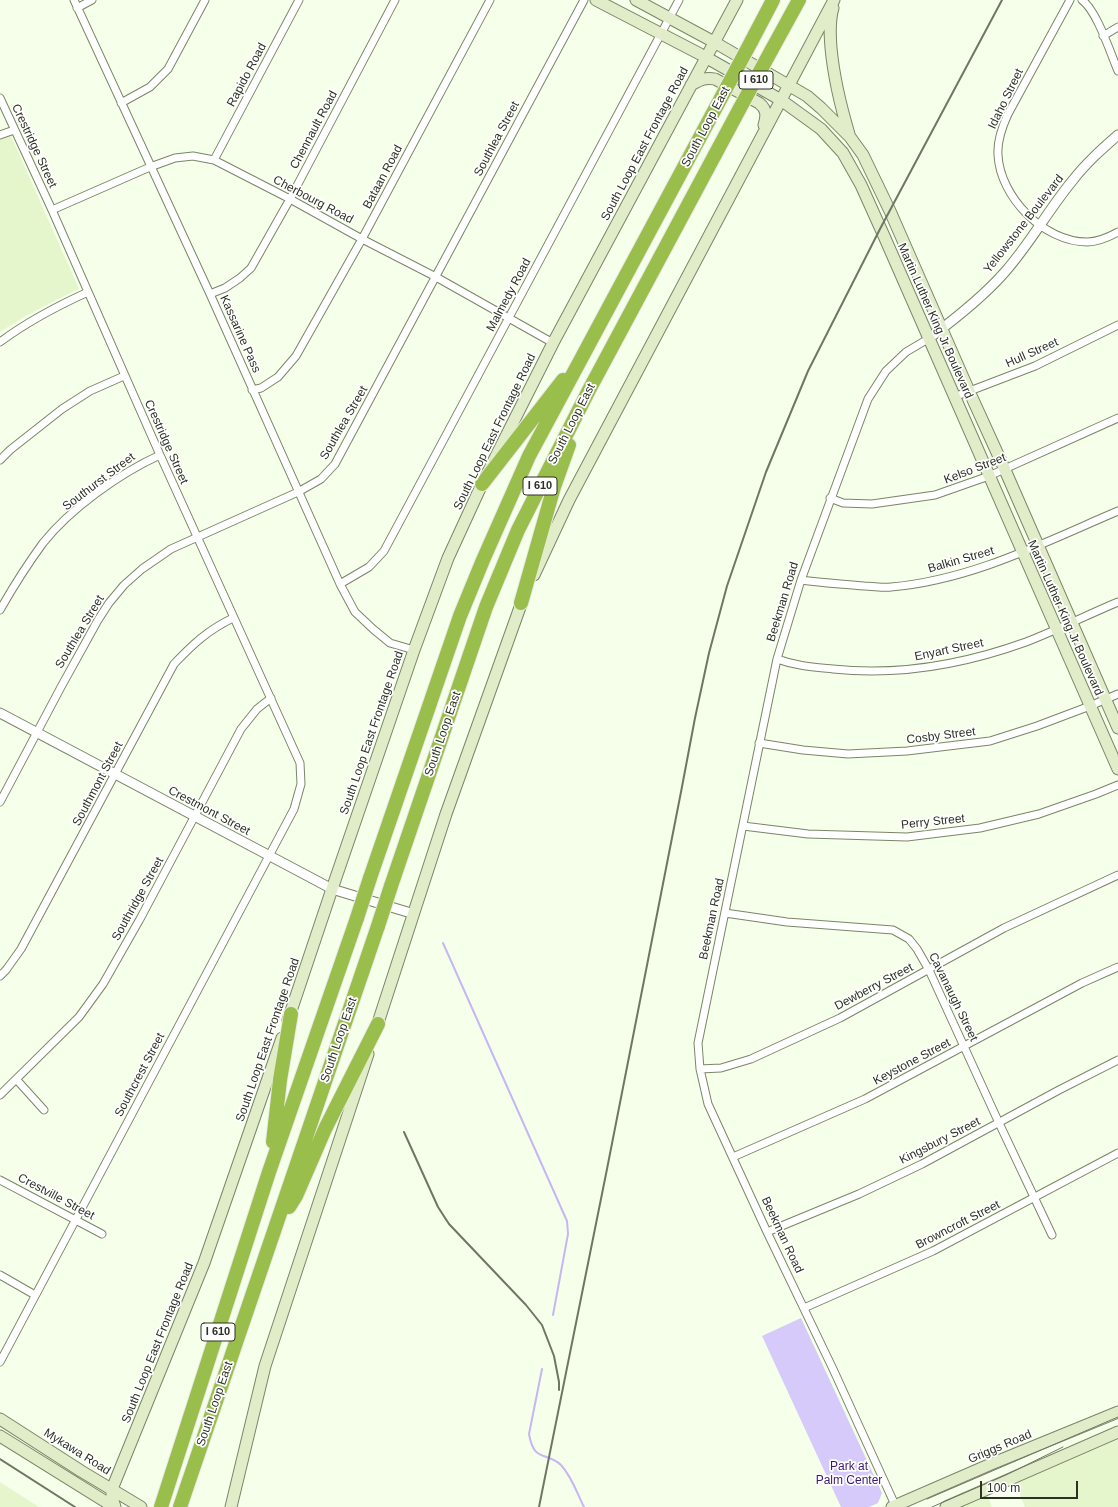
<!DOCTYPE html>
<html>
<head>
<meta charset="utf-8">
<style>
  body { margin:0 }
  #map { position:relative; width:1118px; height:1507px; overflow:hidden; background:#f6ffe9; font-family:Helvetica,sans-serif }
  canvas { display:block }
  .scale { position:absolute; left:980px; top:1481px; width:98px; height:18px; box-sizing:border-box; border:2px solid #2c3123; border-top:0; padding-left:5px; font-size:12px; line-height:14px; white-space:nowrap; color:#2c3123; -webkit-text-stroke:3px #fff; paint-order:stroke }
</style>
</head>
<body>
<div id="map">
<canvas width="1118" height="1507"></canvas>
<div class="scale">100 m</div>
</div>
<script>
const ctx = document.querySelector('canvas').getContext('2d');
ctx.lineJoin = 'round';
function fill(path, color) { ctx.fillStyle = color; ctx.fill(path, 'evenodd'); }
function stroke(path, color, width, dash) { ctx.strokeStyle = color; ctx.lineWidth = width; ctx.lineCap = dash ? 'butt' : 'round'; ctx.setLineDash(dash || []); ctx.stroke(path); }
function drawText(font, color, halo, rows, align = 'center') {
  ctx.font = font + ' Helvetica,sans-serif'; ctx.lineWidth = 3.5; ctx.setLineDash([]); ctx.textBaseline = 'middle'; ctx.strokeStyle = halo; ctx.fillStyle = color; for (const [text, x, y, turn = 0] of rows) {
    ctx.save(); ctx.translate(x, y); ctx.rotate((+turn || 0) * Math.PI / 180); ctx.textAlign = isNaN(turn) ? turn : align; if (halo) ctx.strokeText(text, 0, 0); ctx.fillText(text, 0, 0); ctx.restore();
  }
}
const built = new Path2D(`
  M11,136L79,289L58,299L24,317L0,332V140Z
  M1118,1434V1507H1025L1015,1483Z
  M0,1482L39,1507H0Z
  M987,1494L992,1507H958Z`);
const green = new Path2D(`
  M801,1318L882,1493L878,1503L869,1507H841L762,1336Z`);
const stream = new Path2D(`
  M443,943L567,1221L568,1234L553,1315
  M542,1369L529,1434C534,1463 546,1451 561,1465C572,1477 577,1493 584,1507`);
const minor = new Path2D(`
  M74,0L210,294L340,584L355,612L373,629L390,643L414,650
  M1070,0L1008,114C1002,127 997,141 998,155C1000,197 1044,242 1087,242C1097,242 1109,237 1118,232
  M1082,0C1097,11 1110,52 1118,71
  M77,8L92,0
  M1103,36L1118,27
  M0,98L52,210L160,455L300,763L301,784L294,809L0,1362
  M121,103L150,87L168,69L205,0
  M0,135L14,130
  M214,160L299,0
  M52,210L150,167L175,158L193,156L214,160L290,199L362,239L436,277L553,343
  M210,294L225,288L240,278L251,268L290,199L395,0
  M0,342C27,322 57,306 88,292
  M252,390L261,388L278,377L296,356L362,239L490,0
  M954,397L1035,366L1118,325
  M0,460L10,450L62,409L90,391L124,376
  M830,498L843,503L872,504L935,495L989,476L1118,418
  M801,580C822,583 843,584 864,586C873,586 883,588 891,587C972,580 1045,542 1118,511
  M340,584L369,567L384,551L679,0
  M0,610C13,587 27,565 43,543C70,509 120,473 160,455
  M777,659C796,666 813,667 833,669C898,676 965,664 1026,642C1057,630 1087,615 1118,602
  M759,743L803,750L848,754L907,751L990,741L1037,726L1090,706L1118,694
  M0,802L61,687L98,620L109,603L124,585L142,569L171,549L298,492L321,479L335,464L584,0
  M743,826L808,834L907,837L980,828L1039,814L1096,794L1118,785
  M725,913L787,922L893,930L909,939L917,949L929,970L999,1123L1052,1235
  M0,976L6,970L21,949L174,664C193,644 208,630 233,618
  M700,1069L721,1068L751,1059L840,1018L1004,928L1118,875
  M16,1079L44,1110
  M0,1095L79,1017L103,984L140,919L241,729L257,709L271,698
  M733,1157L865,1099L1082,983L1118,967
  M0,1180L102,1234
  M767,1232L859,1194L922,1164L1059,1090L1118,1060
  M0,1275L35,1295
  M804,1308L933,1251L1118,1153
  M896,1507L833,1369L767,1232L708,1104L700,1069L698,1043L777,659L801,580L868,399L886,371L906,352L928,339`);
const tertiary = new Path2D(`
  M928,339C955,319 982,298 1004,273C1030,244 1048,210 1073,180C1086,163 1102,149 1118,135
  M0,713L319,882L332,889L414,914`);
const secondary = new Path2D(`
  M596,0L700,54L781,100L821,129L843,153L861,185L884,236L1118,769
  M636,0L714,42L807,96L821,108L850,137L863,155L890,211L969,391L1005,470L1118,728
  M833,8C829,21 830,35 831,48C834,80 840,104 849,134
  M691,85C700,80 705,77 715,79L759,103C767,109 767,116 764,125
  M534,575L569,500L834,0
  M288,1020L332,889L414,650L448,558L482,484L553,343L737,0
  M375,1032L446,814L524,596
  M0,1419L81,1471L141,1507
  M0,1436L114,1507
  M115,1507L112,1497V1489L204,1263L282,1038
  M231,1507L265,1366L368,1054
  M892,1507L991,1464L1118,1412
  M946,1507L1118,1432`);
const motorway = new Path2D(`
  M751,42L773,0
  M771,51L799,0
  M482,484L563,380
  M521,603L554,487L569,445
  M370,878L460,616L483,560L529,456L721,98
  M391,886L486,607L518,530L589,390L740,108
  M273,1142L280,1080L291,1014
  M289,1207L296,1196L325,1129L378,1024
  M161,1507L269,1172L357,918
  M180,1507L378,926`);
const tram = new Path2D(`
  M927,1499L1118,1417
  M932,1507L1006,1475L1063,1447`);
const rail = new Path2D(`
  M404,1132L438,1207L449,1224L526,1305L542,1325L554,1356L559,1382V1390
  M0,1459L75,1507
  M539,1507L607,1169L681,792L695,718L709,653L727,586L766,472L808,371L880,229L1002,0`);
const motorwayBridge = new Path2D(`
  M721,98L751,42
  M740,108L771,51
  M357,918L370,878
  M378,926L391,886`);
const shields = [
  [756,80,34],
  [540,486,34],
  [218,1332,34]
];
const shieldNames = [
  ["I 610",756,80],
  ["I 610",540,486],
  ["I 610",218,1332]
];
const streetNames = [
  ["Rapido Road",247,75,-62],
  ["Idaho Street",1006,99,-64],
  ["South Loop East",706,127,-62],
  ["Chennault Road",314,130,-62],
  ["Southlea Street",497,139,-62],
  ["South Loop East Frontage Road",645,144,-62],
  ["Crestridge Street",34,146,65],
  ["Bataan Road",383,177,-62],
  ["Cherbourg Road",313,200,28],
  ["Yellowstone Boulevard",1024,224,-52],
  ["Malmedy Road",509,295,-62],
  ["Martin Luther King Jr Boulevard",935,321,66],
  ["Kassarine Pass",240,334,66],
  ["Hull Street",1032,353,-24],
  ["Southlea Street",344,423,-60],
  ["South Loop East",572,424,-63],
  ["South Loop East Frontage Road",495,432,-64],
  ["Crestridge Street",166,442,66],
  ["Kelso Street",975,469,-21],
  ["Southurst Street",99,482,-37],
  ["Balkin Street",961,560,-16],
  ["Beekman Road",783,602,-73],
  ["Martin Luther King Jr Boulevard",1065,618,66],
  ["Southlea Street",80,632,-59],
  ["Enyart Street",949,650,-12],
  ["South Loop East Frontage Road",372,733,-71],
  ["South Loop East",443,734,-71],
  ["Cosby Street",941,736,-7],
  ["Southmont Street",98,784,-62],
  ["Crestmont Street",209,811,28],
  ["Perry Street",933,822,-6],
  ["Southridge Street",138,899,-61],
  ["Beekman Road",712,919,-78],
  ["Dewberry Street",874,987,-28],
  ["Cavanaugh Street",953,997,64],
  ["South Loop East Frontage Road",268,1040,-71],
  ["South Loop East",339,1040,-71],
  ["Keystone Street",912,1062,-28],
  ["Southcrest Street",140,1075,-62],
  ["Kingsbury Street",940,1141,-27],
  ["Crestville Street",56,1197,28],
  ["Browncroft Street",958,1225,-27],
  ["Beekman Road",782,1235,65],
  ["South Loop East Frontage Road",158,1343,-68],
  ["South Loop East",215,1404,-71],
  ["Griggs Road",1000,1447,-23],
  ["Mykawa Road",77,1452,32]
];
const parkNames = [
  ["Park at",849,1467],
  ["Palm Center",849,1481]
];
fill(built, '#e6f6cc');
fill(green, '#d5caf9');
stroke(stream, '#c5b6f6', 2);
stroke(minor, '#7a8667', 9);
stroke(tertiary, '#7a8667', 11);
stroke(secondary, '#7a8667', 13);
stroke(motorway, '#eaeae9', 16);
stroke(minor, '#fff', 7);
stroke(tertiary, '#fff', 9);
stroke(secondary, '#e1ecc9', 11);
stroke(motorway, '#9abe4c', 14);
stroke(tram, '#707665', 1);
stroke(rail, '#707665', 2);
stroke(motorwayBridge, '#eaeae9', 16, []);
stroke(motorwayBridge, '#9abe4c', 14);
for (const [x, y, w] of shields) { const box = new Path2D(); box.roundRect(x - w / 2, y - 9, w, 18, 3); ctx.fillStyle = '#fff'; ctx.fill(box); stroke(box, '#2c3123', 1); }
drawText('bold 11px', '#2c3123', null, shieldNames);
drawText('12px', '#2c3123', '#fff', streetNames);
drawText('12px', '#3e1974', '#fff', parkNames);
</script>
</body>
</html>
